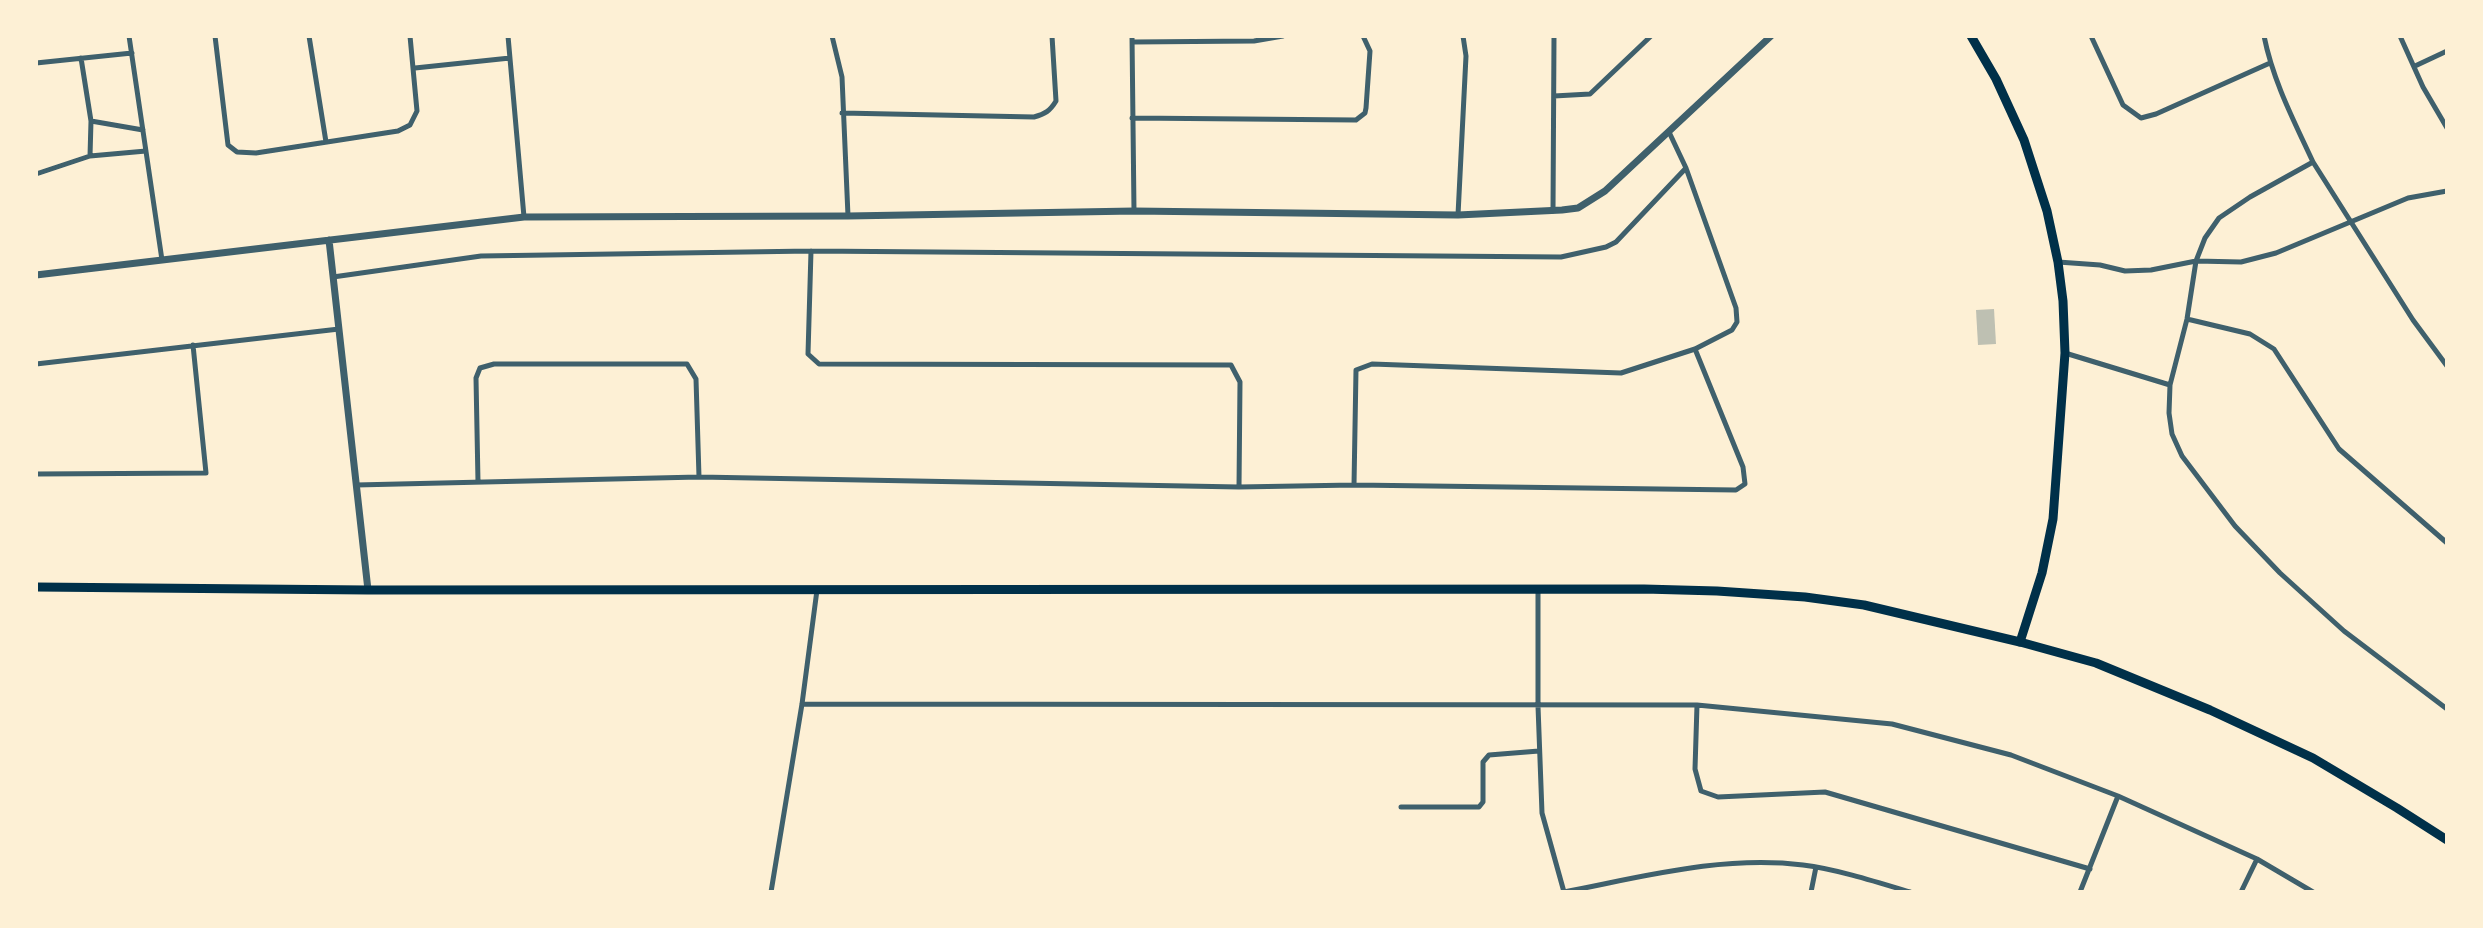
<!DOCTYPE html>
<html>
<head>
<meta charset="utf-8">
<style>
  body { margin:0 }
  #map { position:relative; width:2483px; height:928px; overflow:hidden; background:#fdf0d5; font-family:Mulish,sans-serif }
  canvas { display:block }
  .frame { position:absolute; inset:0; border:38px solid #fdf0d5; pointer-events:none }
</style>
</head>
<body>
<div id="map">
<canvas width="2483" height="928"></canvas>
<div class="frame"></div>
</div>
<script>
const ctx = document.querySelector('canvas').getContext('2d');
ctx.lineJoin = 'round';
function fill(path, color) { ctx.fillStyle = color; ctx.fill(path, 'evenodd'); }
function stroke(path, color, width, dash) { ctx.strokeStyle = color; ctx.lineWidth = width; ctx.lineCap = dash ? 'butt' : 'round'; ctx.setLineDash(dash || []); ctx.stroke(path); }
const building = new Path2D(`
  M1994,309L1996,344L1978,345L1976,310Z`);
const minor = new Path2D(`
  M129,36L162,260
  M215,36L228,145L237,152L256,153L398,131L410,125L417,111L410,36
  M309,36L326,142
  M508,36L524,217
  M832,36L842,77L848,216
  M1132,36L1134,211
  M2091,36L2123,105L2141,118L2156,114L2270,63
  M2264,36C2273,81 2294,121 2313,162
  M2400,36L2423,87L2447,128
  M1133,42L1254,41L1283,36
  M81,58L91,121L90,156
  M36,63L132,53
  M2415,66L2447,51
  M415,68L510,58
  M1554,96L1590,94L1651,36
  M842,113L1034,117C1045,114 1050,111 1056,101L1052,36
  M1132,118L1356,120L1365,113L1366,108L1370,51L1363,36
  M91,121L143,130
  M36,174L90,156L146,151
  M1553,211L1554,36
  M1458,215L1466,56L1463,36
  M811,251L808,354L819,364L1231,365L1240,382L1239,487
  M2058,262L2100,265L2125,271L2151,270L2196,261L2241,262L2276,253L2408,198L2447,191
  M333,277L481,256L811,251L1561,257L1606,247L1616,242L1686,168
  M2187,319L2250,334L2274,349L2339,449L2447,543
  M2065,353L2170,385
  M36,364L339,329
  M2447,366L2413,320L2313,162L2250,197L2219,218L2205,238L2196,261L2187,319L2170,385L2169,413L2172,434L2182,456L2235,526L2280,573L2344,631L2447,709
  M36,474L206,473L193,345
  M478,482L476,378L480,368L494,364H687L696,379L699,477
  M356,485L699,477L1239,487L1354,485L1736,490L1745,484L1743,467L1695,349
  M1354,485L1356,370L1372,364L1621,373L1695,349L1732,330L1737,322L1736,308L1686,168L1669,132
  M1538,589V706L1542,813L1564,892
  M802,704L1697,705L1892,724L2011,755L2118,796L2257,859L2313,892
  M1697,705L1695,769L1701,791L1718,797L1825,792L2090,869
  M1401,807H1479L1483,802V762L1489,755L1539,751
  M771,892L802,704L817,590
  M1564,892C1642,877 1722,855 1803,865C1836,869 1877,882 1910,892
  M1811,892L1816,867
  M2080,892L2118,796
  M2241,892L2257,859`);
const tertiary = new Path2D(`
  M329,240L368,590
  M36,275L524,217L848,216L1134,211L1458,215L1562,210L1578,208L1605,191L1771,36`);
const primary = new Path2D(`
  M1971,36L1996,79L2024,140L2047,211L2058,262L2063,301L2065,353L2053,519L2042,573L2020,642`);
const trunk = new Path2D(`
  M36,587L368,590L1644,589L1717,591L1805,597L1864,605L2020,642L2096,663L2210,710L2313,758L2397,808L2447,840`);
fill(building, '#bec0b2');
stroke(minor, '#3f606c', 5);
stroke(tertiary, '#3f606c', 7);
stroke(primary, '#003049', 9);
stroke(trunk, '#003049', 9);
</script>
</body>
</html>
